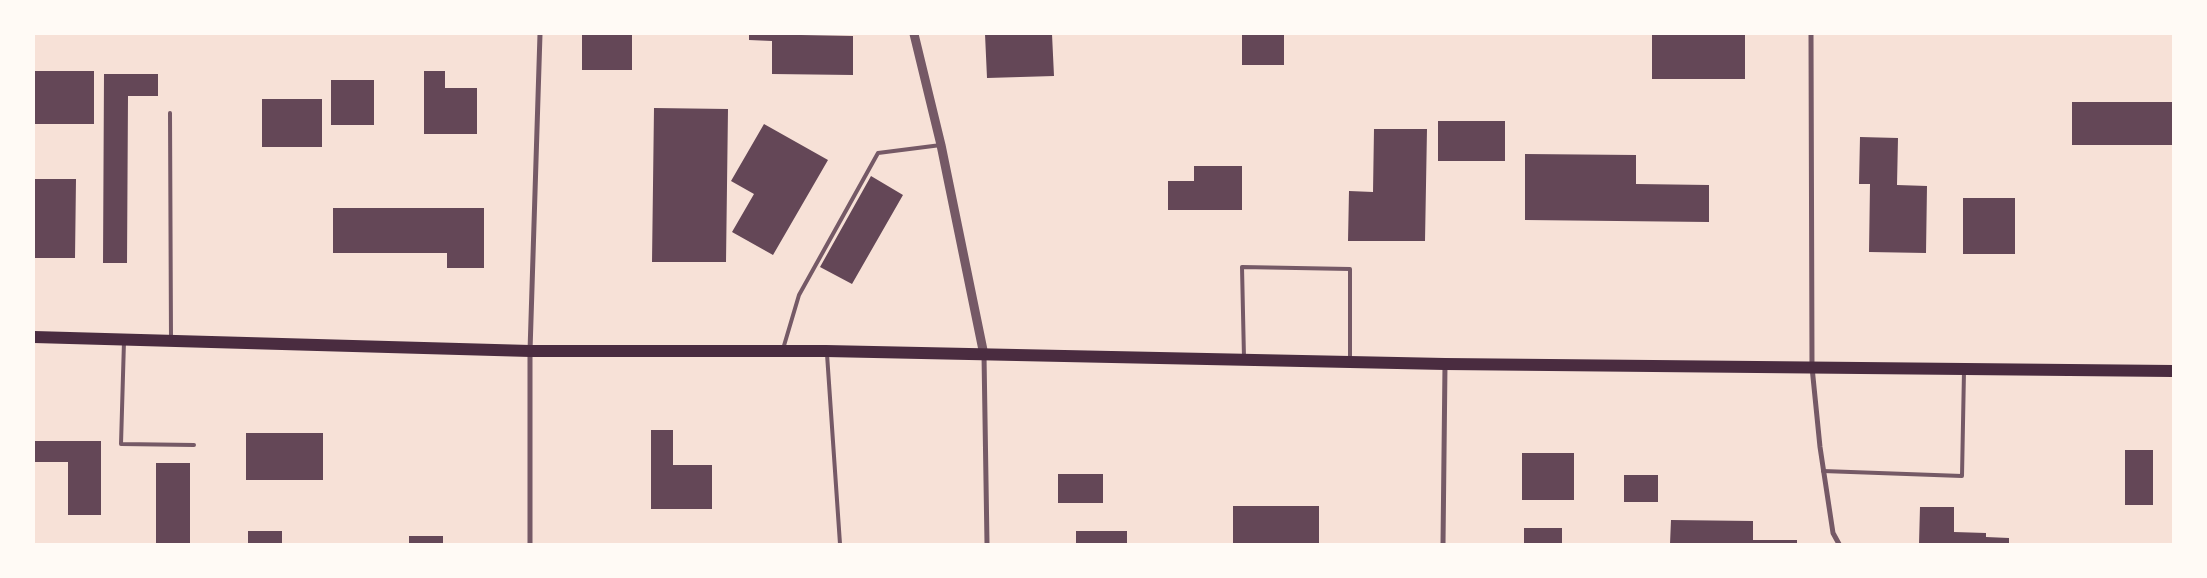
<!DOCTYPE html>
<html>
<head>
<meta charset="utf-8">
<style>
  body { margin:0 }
  #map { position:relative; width:2207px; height:578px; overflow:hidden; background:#f7e1d7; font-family:Merriweather,serif }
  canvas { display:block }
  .frame { position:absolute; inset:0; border:35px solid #fffaf5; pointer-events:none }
</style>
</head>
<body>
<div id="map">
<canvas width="2207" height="578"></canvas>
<div class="frame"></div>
</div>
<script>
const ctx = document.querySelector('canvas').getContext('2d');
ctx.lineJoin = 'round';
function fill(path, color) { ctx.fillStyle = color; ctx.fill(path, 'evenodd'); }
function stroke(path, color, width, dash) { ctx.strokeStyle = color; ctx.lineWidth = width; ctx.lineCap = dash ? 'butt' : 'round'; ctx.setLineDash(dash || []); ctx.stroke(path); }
const building = new Path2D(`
  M582,34H632V70H582Z
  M749,34L853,36V75L772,74V41L749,40Z
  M985,34H1052L1054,76L987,78Z
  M1242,34H1284V65H1242Z
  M1652,34H1745V79H1652Z
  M34,71H94V124H34Z
  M424,71H445V88H477V134H424Z
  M104,74H158V96H128L127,263H103Z
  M331,80H374V125H331Z
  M262,99H322V147H262Z
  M2072,102H2173V145H2072Z
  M654,108L728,109L726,262H652Z
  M1438,121H1505V161H1438Z
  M764,124L828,160L773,255L732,232L754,194L731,181Z
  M1374,129H1427L1425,241H1348L1349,191L1373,192Z
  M1860,137L1898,138L1897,185L1927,186L1926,253L1869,252L1870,184H1859Z
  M1525,154L1636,155V184L1709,185V222L1525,220Z
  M1194,166H1242V210H1168V181H1194Z
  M871,176L903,195L852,284L820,267Z
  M34,179H76L75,258H34Z
  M1963,198H2015V254H1963Z
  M333,208H484V268H447V253H333Z
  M651,430H673V465H712V509H651Z
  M246,433H323V480H246Z
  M34,441H101V515H68V462H34Z
  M2125,450H2153V505H2125Z
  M1522,453H1574V500H1522Z
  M156,463H190V544H156Z
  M1058,474H1103V503H1058Z
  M1624,475H1658V502H1624Z
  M1233,506H1319V544H1233Z
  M1920,507H1954V532L1986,533V537L2009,538V544H1919Z
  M1671,520L1753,521V540H1797V544H1670Z
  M1524,528H1562V544H1524Z
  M248,531H282V544H248Z
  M1076,531H1127V544H1076Z
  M409,536H443V544H409Z`);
const service = new Path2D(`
  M170,113L171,339
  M124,341L121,444L194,445
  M783,349L799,295L878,153L941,145
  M827,354L840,544
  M1244,358L1242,267L1350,269V360
  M1823,471L1962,476L1964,371`);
const minor = new Path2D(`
  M1811,34L1812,367L1820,447L1833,533L1839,544
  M984,355L987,544
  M530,544V351L540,34
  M1443,544L1445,365`);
const tertiary = new Path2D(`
  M914,34L941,145L984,355`);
const primary = new Path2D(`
  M34,337L530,351H826L1445,364L2173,371`);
fill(building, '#644757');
stroke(service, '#755966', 4);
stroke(minor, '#755966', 5);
stroke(tertiary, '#755966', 9);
stroke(primary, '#4a2c40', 12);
</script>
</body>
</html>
